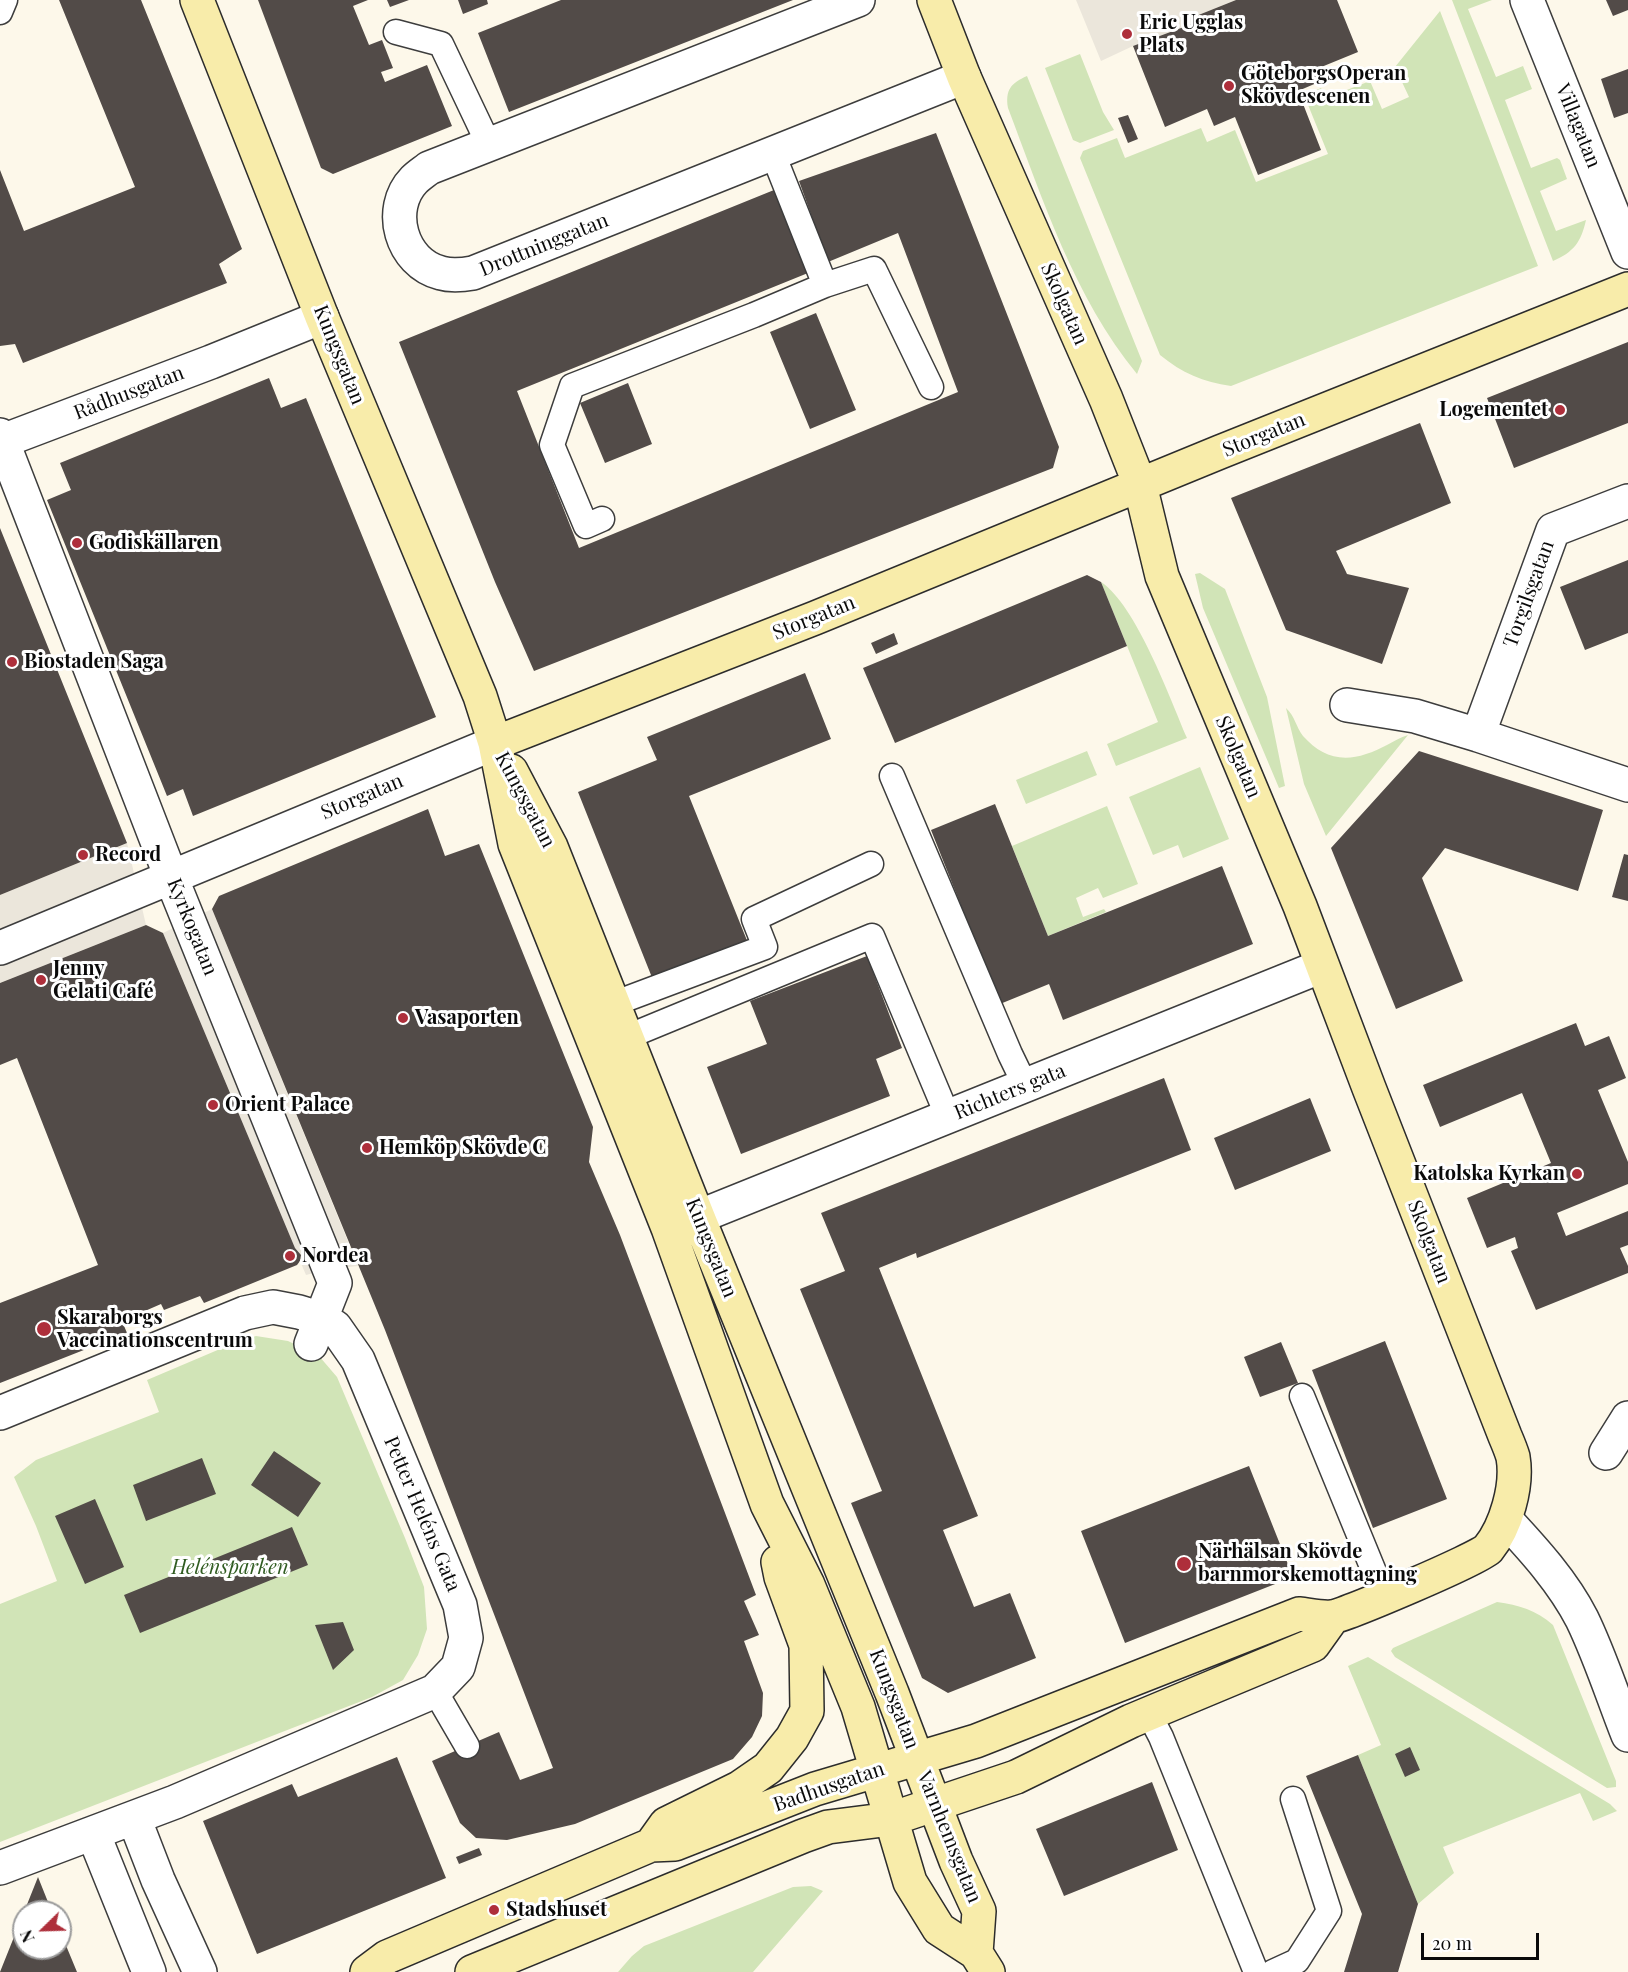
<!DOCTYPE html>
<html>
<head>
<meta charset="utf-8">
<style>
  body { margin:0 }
  #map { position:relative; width:1628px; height:1972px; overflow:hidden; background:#fdf8ea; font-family:"Playfair Display",serif }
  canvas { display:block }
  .north { position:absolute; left:12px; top:1900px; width:60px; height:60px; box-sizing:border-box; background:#fff; border:2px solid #9d9d9d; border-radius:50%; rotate:247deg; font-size:16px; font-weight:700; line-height:24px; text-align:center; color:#0a0a0a }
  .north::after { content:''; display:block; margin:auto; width:21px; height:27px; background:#ae2f3b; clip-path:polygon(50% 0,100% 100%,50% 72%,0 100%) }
  .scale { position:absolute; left:1421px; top:1933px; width:118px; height:27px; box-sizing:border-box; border:3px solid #0a0a0a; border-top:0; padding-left:8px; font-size:18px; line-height:21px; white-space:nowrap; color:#0a0a0a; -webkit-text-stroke:4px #fff; paint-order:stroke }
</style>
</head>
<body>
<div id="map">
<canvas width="1628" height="1972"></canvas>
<div class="north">N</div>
<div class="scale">20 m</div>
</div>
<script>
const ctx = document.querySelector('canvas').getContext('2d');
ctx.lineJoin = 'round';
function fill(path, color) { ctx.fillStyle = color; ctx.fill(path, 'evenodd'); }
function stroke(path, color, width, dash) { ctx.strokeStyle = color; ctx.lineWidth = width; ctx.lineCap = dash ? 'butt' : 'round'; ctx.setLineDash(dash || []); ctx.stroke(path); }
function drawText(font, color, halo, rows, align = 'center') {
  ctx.font = font + ' "Playfair Display",serif'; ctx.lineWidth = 6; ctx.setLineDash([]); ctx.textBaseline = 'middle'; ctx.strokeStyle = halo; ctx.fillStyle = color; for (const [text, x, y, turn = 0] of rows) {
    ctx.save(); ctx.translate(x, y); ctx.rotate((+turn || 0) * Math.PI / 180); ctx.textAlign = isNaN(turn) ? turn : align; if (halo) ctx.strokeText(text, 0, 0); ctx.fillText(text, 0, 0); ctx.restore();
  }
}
const green = new Path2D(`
  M1452,0H1492L1468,9L1496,77L1523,66L1532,89L1505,100L1531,168L1557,158L1560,160L1567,179L1540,191L1556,231L1586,220C1581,242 1574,252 1553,261Z
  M1440,11L1538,266L1231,386C1203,382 1182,373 1160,355L1080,158L1083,151L1117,138L1125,158L1201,128L1207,142L1235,130L1256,182L1328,154L1304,95L1321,88L1326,98L1370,81L1382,109L1409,97L1395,67Z
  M1080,54L1103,112L1114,130L1080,143L1073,140L1045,68Z
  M1027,76L1142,361L1137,374C1074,297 1043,200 1008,108C1005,90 1011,83 1027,76Z
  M1200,573L1225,589L1267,697L1285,786L1279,788L1203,608L1195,574Z
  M1101,582C1136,605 1170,698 1187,738L1116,766L1107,744L1158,722Z
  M1286,708C1295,716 1296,727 1303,736C1320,755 1340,763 1366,754C1381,750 1393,740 1408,735L1326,836L1304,784Z
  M1087,751L1097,775L1026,804L1016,780Z
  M1200,767L1229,839L1183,858L1178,845L1153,855L1129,797Z
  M1107,806L1138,884L1103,898L1098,888L1076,898L1083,917L1104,909L1106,912L1048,936L1012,846Z
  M256,1336L288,1341L319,1356L337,1377L405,1538L424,1587L427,1629L418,1655L403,1680L372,1697L0,1842V1604L57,1581L36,1526L14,1477L36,1460L159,1412L147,1380L220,1349Z
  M1497,1602C1519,1605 1536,1610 1553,1625L1616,1781V1787L1607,1788L1395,1657L1391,1651L1393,1648Z
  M1368,1657L1610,1804L1617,1811L1593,1821L1580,1793L1443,1847L1454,1873L1418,1904L1358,1755L1381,1745L1348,1666Z
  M811,1886L823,1891L753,1972H618L632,1956L644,1946L793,1887Z`);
const plaza = new Path2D(`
  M1076,0H1236L1196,16L1197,22L1133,46L1101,61Z
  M127,843L146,925L0,983V895Z
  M212,909L358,1266L330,1269L306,1275L300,1261L301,1255L295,1248L163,933Z`);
const building = new Path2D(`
  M59,0H141L242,249L219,264L227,283L23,363L15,344L0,346V170L24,231L135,187Z
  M258,0H368L353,6L369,45L382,40L393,68L381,72L385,82L427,65L452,126L333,174L321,168Z
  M387,0H409L390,7Z
  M458,0H487L488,4L463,14Z
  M561,0H793L509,112L478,33Z
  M1236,0H1337L1358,52L1314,70L1319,82L1298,91L1321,150L1258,175L1235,117L1214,126L1207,109L1165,127L1133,46L1197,22L1196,16Z
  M1606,0H1628V10L1613,16Z
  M1628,69V113L1614,118L1601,79Z
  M1128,115L1138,139L1128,143L1118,118Z
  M936,133L1059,447L1053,468L534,671L495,582L399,342L774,190L808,273L517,391L579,548L958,392L898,233L828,262L799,181Z
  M816,313L856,410L810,429L770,332Z
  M1628,342V423L1514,468L1487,398Z
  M269,378L281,408L306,398L436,717L193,816L183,789L167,796L47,500L71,490L60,463Z
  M628,383L652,444L605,463L580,403Z
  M1420,423L1451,503L1336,551L1347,574L1409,588L1382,664L1286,630L1231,498Z
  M0,528L127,843L0,895Z
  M1628,560V633L1585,650L1560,587Z
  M1087,575L1101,582L1127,646L895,743L863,668Z
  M894,633L898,644L876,654L871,643Z
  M805,673L831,739L689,796L748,943L653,980L578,792L657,760L647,737Z
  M1419,751L1603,810L1578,891L1445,848L1422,878L1463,981L1396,1009L1331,848Z
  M995,804L1048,936L1222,866L1253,944L1063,1020L1049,984L1000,1004L931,830Z
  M428,809L445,856L479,844L593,1127L589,1162L620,1235L756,1595L744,1601L759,1635L744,1641L763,1693L762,1716L752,1737L733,1759L575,1824L507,1840L476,1838L460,1823L432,1761L499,1732L520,1780L553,1768L385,1330L212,909L219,896Z
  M1624,854L1628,855V901L1612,897Z
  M146,925L163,933L295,1248L301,1255L300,1261L297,1265L204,1303L200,1296L164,1310L161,1304L122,1321L127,1333L0,1383V1303L98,1265L17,1058L0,1065V983Z
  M867,956L902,1048L876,1059L890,1096L741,1154L707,1067L767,1044L750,1001Z
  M1576,1023L1585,1046L1609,1036L1626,1078L1598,1090L1628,1162V1184L1557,1213L1566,1236L1628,1211V1245L1620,1248L1628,1266V1273L1536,1310L1511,1251L1518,1248L1515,1237L1487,1248L1467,1198L1551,1163L1522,1093L1440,1127L1423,1085Z
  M1164,1078L1191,1150L917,1258L916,1253L879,1268L978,1516L943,1530L974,1607L1010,1593L1036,1658L948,1693L922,1678L851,1503L882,1491L800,1289L845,1271L821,1213Z
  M1310,1098L1331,1151L1235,1190L1214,1138Z
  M1385,1341L1447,1499L1373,1528L1312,1370Z
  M1281,1342L1298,1383L1260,1397L1244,1357Z
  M274,1451L321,1483L298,1517L251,1485Z
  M202,1458L216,1494L146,1521L133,1485Z
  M1249,1466L1293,1577L1125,1643L1081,1531Z
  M95,1499L124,1567L85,1584L55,1516Z
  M292,1527L308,1565L140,1633L124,1595Z
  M343,1622L354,1650L333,1670L315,1625Z
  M1410,1747L1420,1770L1405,1777L1395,1754Z
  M1358,1755L1418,1904L1398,1972H1344L1362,1914L1306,1776Z
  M397,1757L446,1878L257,1954L203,1821L292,1784L298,1797Z
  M1152,1782L1178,1850L1064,1896L1036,1829Z
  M479,1848L482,1855L459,1864L456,1857Z
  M38,1877L52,1912H24Z
  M24,1912V1948H60V1931L77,1972H0Z`);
const lane = new Path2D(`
  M0,12L5,0
  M396,32L441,44L489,145
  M773,154L825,285
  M602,519L586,526L552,445L572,386L754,315L825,285L874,269L931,387
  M892,776L1010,1054L1025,1085
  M613,1004L765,947L754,919L871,864
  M627,1037L872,936L948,1117
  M1302,1396L1384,1596
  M435,1691L467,1746
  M1149,1714L1161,1737L1256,1972
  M1273,1972L1297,1961L1329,1911L1293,1799`);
const street = new Path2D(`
  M858,0L429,168C424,172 419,175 414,180C386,209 401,263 441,273C451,276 462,275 473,273L964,77
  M1527,0L1628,252
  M0,435L171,877L335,1283L311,1344
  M0,442L211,362L322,317
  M1347,705L1415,716L1478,735L1628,785
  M1478,735L1553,530L1628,501
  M0,948L495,743
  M698,1217L1322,966
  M0,1413L245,1313L273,1307L299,1312L322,1319L335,1327L358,1360L460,1605L466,1638L458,1667L435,1691L175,1802L0,1868
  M1606,1453L1628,1418
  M1506,1520C1534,1550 1563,1582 1582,1619C1600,1656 1613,1697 1628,1735
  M134,1818L158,1880L200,1972
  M93,1833L149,1972`);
const secondary = new Path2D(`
  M197,0L322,317L480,696L495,743L515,844L668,1228L767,1504L808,1585L858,1707L910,1882L939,1929L976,1953L988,1972
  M495,743L815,618L1220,452L1628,289
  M511,771L551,847L698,1217L892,1693L956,1861L979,1911L976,1953
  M651,1845L666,1824L739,1788L768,1768L792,1738L807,1711L806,1645L781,1577L778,1562
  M367,1972L387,1957L651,1845L675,1844L815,1789L976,1741L1299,1614C1309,1615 1321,1618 1332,1617C1346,1615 1480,1558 1488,1549C1506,1527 1518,1486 1513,1457C1511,1450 1508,1443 1505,1436L1369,1088L1300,906L1162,576L1140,485L1106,399L964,77L934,0
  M472,1972L803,1836L828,1827L891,1819L1016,1777L1131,1721L1313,1645L1333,1617`);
const markers = [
  [1127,34,6,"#ae2f3b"],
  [1229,86,6,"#ae2f3b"],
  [1560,410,6,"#ae2f3b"],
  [77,543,6,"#ae2f3b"],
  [12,662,6,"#ae2f3b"],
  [83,855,6,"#ae2f3b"],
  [41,980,6,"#ae2f3b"],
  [403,1018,6,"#ae2f3b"],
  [213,1105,6,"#ae2f3b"],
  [367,1148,6,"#ae2f3b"],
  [1577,1174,6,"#ae2f3b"],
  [290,1256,6,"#ae2f3b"],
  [44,1329,8,"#ae2f3b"],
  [1184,1564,8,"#ae2f3b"],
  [494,1910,6,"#ae2f3b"]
];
const poiNames = [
  ["Eric Ugglas",1139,23],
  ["Plats",1139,46],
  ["GöteborgsOperan",1241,74],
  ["Skövdescenen",1241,97],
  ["Logementet",1548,410,"right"],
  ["Godiskällaren",89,543],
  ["Biostaden Saga",24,662],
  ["Record",95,855],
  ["Jenny",53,969],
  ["Gelati Café",53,992],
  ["Vasaporten",415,1018],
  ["Orient Palace",225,1105],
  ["Hemköp Skövde C",379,1148],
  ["Katolska Kyrkan",1565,1174,"right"],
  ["Nordea",302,1256],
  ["Skaraborgs",57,1318],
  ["Vaccinationscentrum",57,1341],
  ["Närhälsan Skövde",1198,1552],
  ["barnmorskemottagning",1198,1575],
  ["Stadshuset",506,1910]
];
const streetNames = [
  ["Villagatan",1578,126,68],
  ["Drottninggatan",544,245,-22],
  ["Skolgatan",1064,304,66],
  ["Kungsgatan",339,355,68],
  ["Rådhusgatan",129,393,-21],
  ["Storgatan",1264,435,-22],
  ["Torgilsgatan",1529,594,-70],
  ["Storgatan",814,618,-22],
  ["Skolgatan",1238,757,67],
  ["Storgatan",362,797,-23],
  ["Kungsgatan",525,800,62],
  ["Kyrkogatan",192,927,68],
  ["Richters gata",1010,1092,-22],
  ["Skolgatan",1429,1242,69],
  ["Kungsgatan",711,1248,68],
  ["Petter Heléns Gata",422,1514,67],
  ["Kungsgatan",894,1699,69],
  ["Badhusgatan",829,1787,-19],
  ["Varnhemsgatan",949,1837,68]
];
const parkNames = [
  ["Helénsparken",230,1568]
];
fill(green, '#d1e4b7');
fill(plaza, '#ebe6db');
fill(building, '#524b48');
stroke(lane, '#3d3d3d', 27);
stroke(street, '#3d3d3d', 36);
stroke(secondary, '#2c2c2c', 36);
stroke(lane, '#fff', 24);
stroke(street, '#fff', 33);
stroke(secondary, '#f8ecaa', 33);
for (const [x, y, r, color] of markers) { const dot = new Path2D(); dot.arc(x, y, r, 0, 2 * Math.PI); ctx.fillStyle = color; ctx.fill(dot); stroke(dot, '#fff', 2); }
drawText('bold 20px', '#0a0a0a', '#fff', poiNames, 'left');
drawText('20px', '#0a0a0a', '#fff', streetNames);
drawText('italic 20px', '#305c21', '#fff', parkNames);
</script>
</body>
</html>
